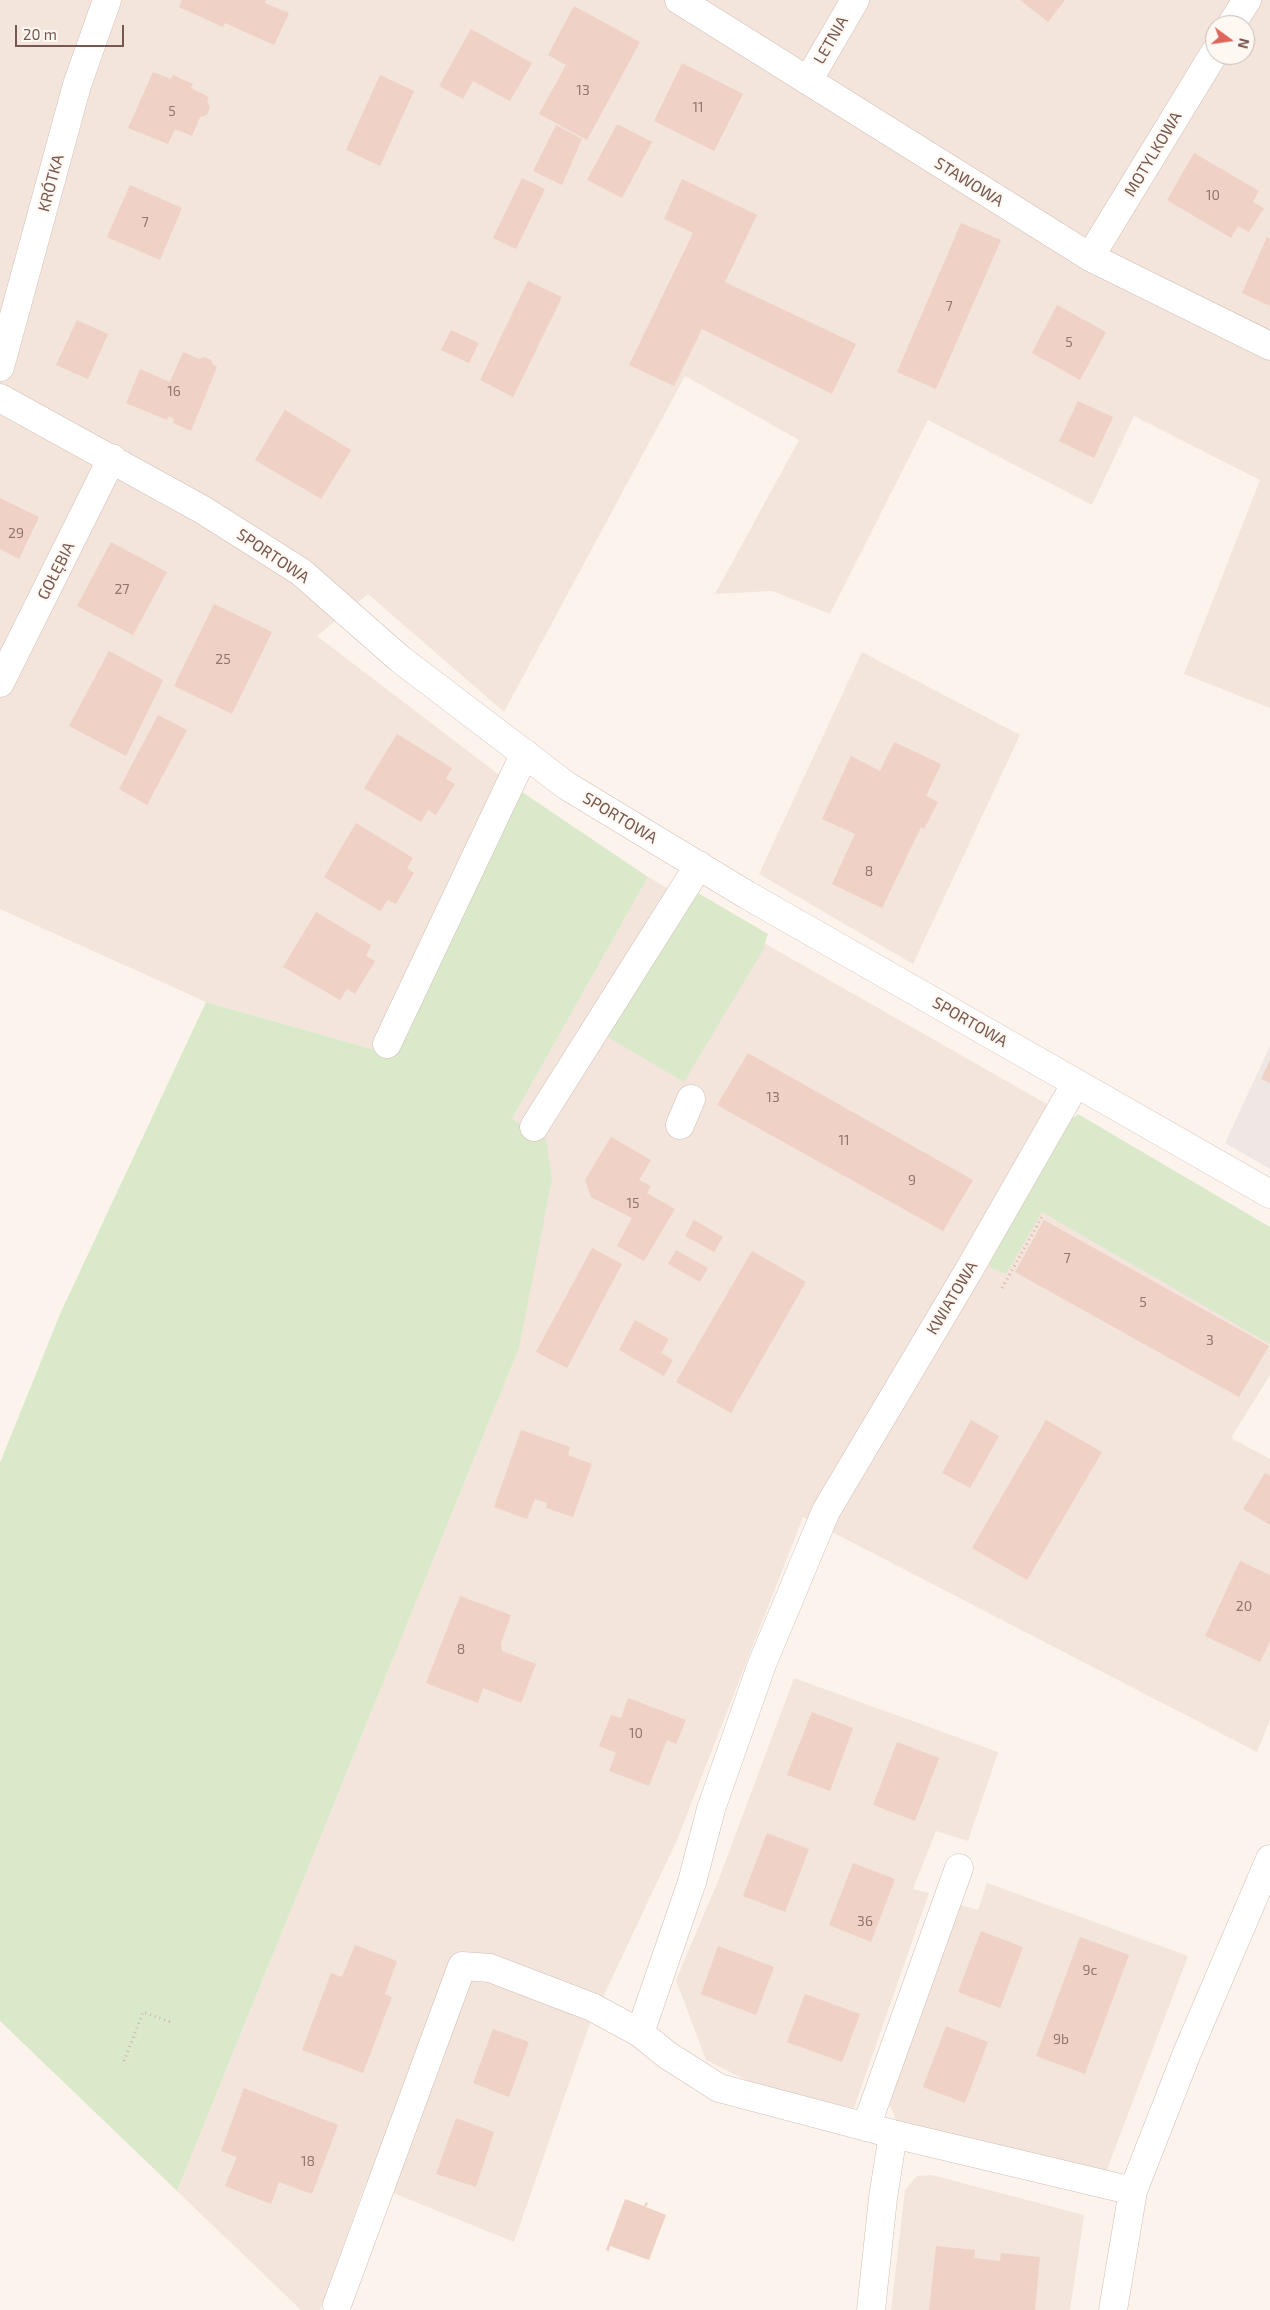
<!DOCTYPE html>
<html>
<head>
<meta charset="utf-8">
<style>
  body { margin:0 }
  #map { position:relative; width:1270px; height:2310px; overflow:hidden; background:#fcf4ec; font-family:"Exo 2",sans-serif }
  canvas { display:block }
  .north { position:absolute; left:1205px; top:15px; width:50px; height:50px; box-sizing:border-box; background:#fef8f3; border:1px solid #c8b8b2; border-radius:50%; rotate:104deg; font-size:14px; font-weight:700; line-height:20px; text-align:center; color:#765850 }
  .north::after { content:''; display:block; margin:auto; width:18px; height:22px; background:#dc665b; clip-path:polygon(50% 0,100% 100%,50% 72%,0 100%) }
  .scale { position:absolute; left:15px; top:25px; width:109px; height:22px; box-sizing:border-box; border:2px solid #765850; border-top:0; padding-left:6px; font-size:15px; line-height:18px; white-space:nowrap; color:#765850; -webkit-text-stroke:4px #fef8f3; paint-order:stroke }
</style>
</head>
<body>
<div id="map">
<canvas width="1270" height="2310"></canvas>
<div class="north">N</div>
<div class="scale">20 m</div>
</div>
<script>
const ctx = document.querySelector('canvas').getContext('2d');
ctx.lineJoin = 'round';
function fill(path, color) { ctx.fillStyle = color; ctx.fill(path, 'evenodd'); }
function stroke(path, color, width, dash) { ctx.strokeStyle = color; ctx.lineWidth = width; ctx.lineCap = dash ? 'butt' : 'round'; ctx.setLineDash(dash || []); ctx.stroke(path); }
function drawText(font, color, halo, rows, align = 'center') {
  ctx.font = font + ' "Exo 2",sans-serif'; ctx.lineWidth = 4.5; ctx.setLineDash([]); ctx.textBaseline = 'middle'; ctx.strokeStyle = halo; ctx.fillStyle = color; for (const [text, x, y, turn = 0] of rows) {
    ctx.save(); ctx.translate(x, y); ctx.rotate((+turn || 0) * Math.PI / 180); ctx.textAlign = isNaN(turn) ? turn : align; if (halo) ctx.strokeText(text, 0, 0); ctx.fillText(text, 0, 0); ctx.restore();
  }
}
const residential = new Path2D(`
  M0,0H1270V708L1184,674L1260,480L1134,416L1092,505L928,420L830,614L772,591L715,594L799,440L685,376L504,712L368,594L317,636L519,790L393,1055L206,1002L0,909ZM1215,25H1245V55H1215Z
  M862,652L1020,735L913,964L759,874Z
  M648,877L1270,1231V1375L1231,1438L1270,1459V1720L1257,1752L803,1517L677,1840L588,2029L514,2242L366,2182L320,2310H301L177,2191L519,1348L512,1119Z
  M794,1678L998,1752L968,1841L936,1831L913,1889L929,1893L854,2108L760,2087L706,2060L676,1980L718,1881Z
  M987,1883L1188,1956L1106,2172L897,2122L887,2098L961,1905L978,1910Z
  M932,2175L1084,2215L1070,2310H891L905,2190L917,2176Z`);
const industrial = new Path2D(`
  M1270,1046V1169L1225,1143Z`);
const green = new Path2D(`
  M519,790L648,877L512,1119L546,1139L552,1179L519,1348L177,2191L0,2021V1463L60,1314L206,1002L393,1055Z
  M698,893L768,934L763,950L684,1082L606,1036Z
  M1078,1114L1270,1227V1344L1042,1212L1006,1274L991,1268L987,1258L1067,1123Z`);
const building = new Path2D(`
  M182,0H266L265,3L289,13L274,45L225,23L223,27L179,7Z
  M1020,0H1065L1048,22Z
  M574,6L640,42L587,140L539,114L566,65L548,55Z
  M471,29L532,63L510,101L473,81L463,99L439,86Z
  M682,63L743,94L714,151L654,121Z
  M153,72L171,79L173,75L193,84L191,88L209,97L207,101L210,107L207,115L200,117L192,136L175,129L168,144L128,128Z
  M380,75L414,91L380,166L346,150Z
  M617,124L652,142L622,198L587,180Z
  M556,125L582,139L562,185L533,171Z
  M1194,153L1259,191L1253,202L1264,208L1249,232L1238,226L1231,238L1167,200Z
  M522,178L545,189L516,249L493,238Z
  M682,179L757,215L725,282L856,344L832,394L702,329L674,386L629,365L693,233L664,219Z
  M130,185L182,208L160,260L107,237Z
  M961,223L1001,240L936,389L897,372Z
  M1267,237L1270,239V306L1242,293Z
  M528,281L562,297L513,397L480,380Z
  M1057,305L1106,332L1080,380L1032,353Z
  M77,320L108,334L88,379L56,365Z
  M451,330L479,343L469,363L441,350Z
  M183,352L199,359L204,357L211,360L213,365L217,367L191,431L173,423L174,419L169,416L167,420L126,403L140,369L170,382Z
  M1078,401L1113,417L1094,458L1059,441Z
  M285,410L351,450L321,499L255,460Z
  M0,498L39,517L19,559L0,549Z
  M111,542L167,572L133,635L77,606Z
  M214,604L272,632L232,714L174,686Z
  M109,651L163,680L126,756L69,726Z
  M158,715L187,730L147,805L119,789Z
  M397,734L452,768L446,779L455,784L436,815L428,810L421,822L364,788Z
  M894,742L941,764L926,796L938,802L924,829L921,827L882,908L832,884L855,834L822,819L851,756L880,771Z
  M356,823L413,858L407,868L414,873L396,904L388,900L380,911L324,877Z
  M316,912L371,945L366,956L375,961L355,994L347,989L340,1000L283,967Z
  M748,1053L973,1180L943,1231L717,1105Z
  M1270,1060V1083L1261,1079Z
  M611,1137L651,1160L639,1180L651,1186L647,1193L675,1209L644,1261L617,1246L632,1218L591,1197L585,1180Z
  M694,1220L723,1237L714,1252L685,1236Z
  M1044,1220L1269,1346L1239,1397L1015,1272Z
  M592,1248L622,1264L567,1368L536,1352Z
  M676,1250L708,1268L700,1282L668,1264Z
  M752,1251L806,1282L731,1413L676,1382Z
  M635,1320L669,1339L661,1353L673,1360L664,1376L619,1350Z
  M971,1420L999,1436L970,1488L942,1473Z
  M1046,1420L1102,1452L1027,1580L972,1548Z
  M521,1430L570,1447L568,1455L592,1464L573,1517L546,1508L547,1503L535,1499L527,1519L494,1507Z
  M1265,1473L1270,1476V1525L1243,1509Z
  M1240,1561L1270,1575V1641L1260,1662L1205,1636Z
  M460,1596L511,1615L501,1643L502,1651L536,1664L521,1703L483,1688L478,1703L426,1683Z
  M628,1698L686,1720L676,1744L667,1740L649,1786L609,1771L616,1753L599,1746L611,1715L621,1718Z
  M812,1712L853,1728L830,1791L787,1775Z
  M897,1742L939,1758L915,1821L873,1805Z
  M767,1833L809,1849L785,1912L743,1896Z
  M853,1863L895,1879L871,1942L829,1925Z
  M981,1931L1023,1947L1000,2008L958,1992Z
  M1080,1937L1129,1955L1085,2074L1036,2056Z
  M355,1945L397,1961L385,1994L392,1997L363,2073L302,2050L331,1973L342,1977Z
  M718,1946L774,1967L756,2015L701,1994Z
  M805,1994L860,2014L842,2062L787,2042Z
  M946,2026L988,2042L965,2103L923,2087Z
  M493,2029L529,2042L509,2097L473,2083Z
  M244,2088L338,2125L312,2194L279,2182L271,2204L225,2186L237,2157L221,2151Z
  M456,2118L494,2132L476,2187L436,2174Z
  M625,2199L644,2206L646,2202L648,2203L646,2207L666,2215L649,2260L610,2246L609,2251L606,2250Z
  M936,2246L975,2250L974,2258L1000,2261L1001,2253L1040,2257L1035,2310H929Z`);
const path = new Path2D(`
  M1002,1288L1043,1215
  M124,2061L143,2012L173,2023`);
const minor = new Path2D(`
  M679,0L1090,257L1270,346
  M1231,25L1247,0
  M808,81L855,0
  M1090,257L1215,52
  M0,367L77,85L107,0
  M0,398L203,510L301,572L400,659L567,786L747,895L1270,1194
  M0,683L112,458
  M387,1044L525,753
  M1076,1083L969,1270L826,1511L762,1664L711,1809L692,1882L640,2033L667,2055L719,2088L893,2134L1133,2191
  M680,1125L691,1099
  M534,1127L699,865
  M866,2127L959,1868
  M337,2305L462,1966L490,1968L592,2007L640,2033
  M871,2310L883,2198L893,2134
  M1113,2310L1133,2191L1187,2053L1270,1859`);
const numberNames = [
  ["13",583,90],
  ["11",698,107],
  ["5",172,111],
  ["10",1213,195],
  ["7",145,222],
  ["7",949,306],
  ["5",1069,342],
  ["16",174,391],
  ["29",16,533],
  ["27",122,589],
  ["25",223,659],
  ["8",869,871],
  ["13",773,1097],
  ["11",844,1140],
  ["9",912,1180],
  ["15",633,1203],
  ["7",1067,1258],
  ["5",1143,1302],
  ["3",1210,1340],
  ["20",1244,1606],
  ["8",461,1649],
  ["10",636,1733],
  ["36",865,1921],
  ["9c",1090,1970],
  ["9b",1061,2039],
  ["18",308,2161]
];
const streetNames = [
  ["LETNIA",831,40,-60],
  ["MOTYLKOWA",1153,154,-59],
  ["STAWOWA",969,182,32],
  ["KRÓTKA",51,183,-75],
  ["SPORTOWA",273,556,34],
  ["GOŁĘBIA",56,571,-63],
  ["SPORTOWA",620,818,31],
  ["SPORTOWA",970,1022,30],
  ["KWIATOWA",952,1298,-59]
];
fill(residential, '#f3e5db');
fill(industrial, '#eee7e4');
fill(green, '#dbe9cb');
fill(building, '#efd1c6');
stroke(minor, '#d0bdb4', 29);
stroke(path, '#d5b3a8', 3, [1, 4]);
stroke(minor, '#fff', 28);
drawText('14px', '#94766e', null, numberNames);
drawText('16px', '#765850', '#fef8f3', streetNames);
</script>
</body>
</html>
